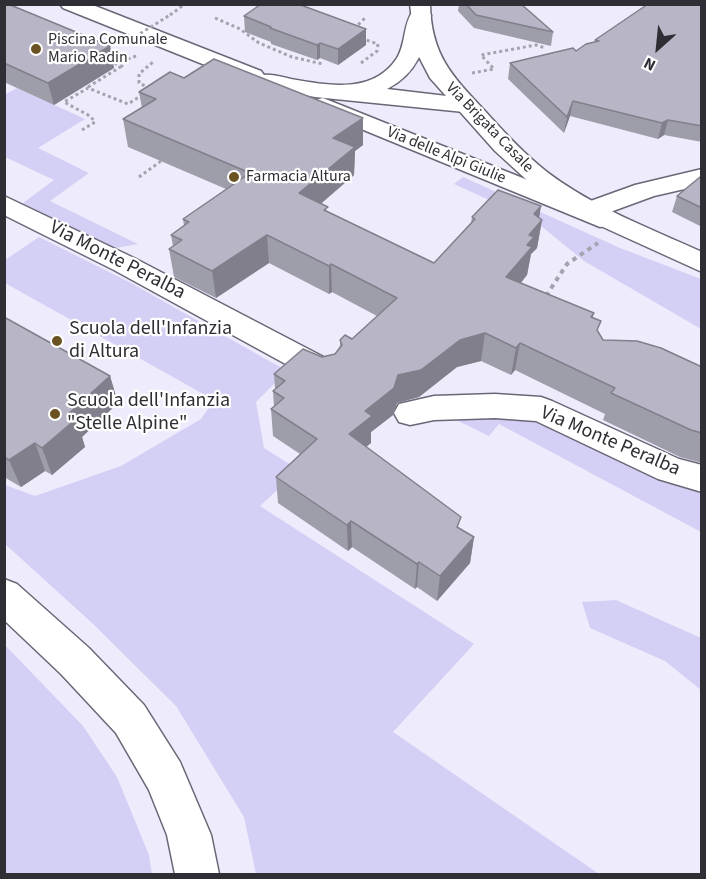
<!DOCTYPE html>
<html>
<head>
<meta charset="utf-8">
<style>
  body { margin:0 }
  #map { position:relative; width:706px; height:879px; overflow:hidden; background:#eeecfc; font-family:"Source Sans 3",sans-serif }
  canvas { display:block }
  .frame { position:absolute; inset:0; border:6px solid #2f2e34; pointer-events:none }
  .north { position:absolute; left:628px; top:18px; width:60px; height:60px; -webkit-text-stroke:4px #fff; paint-order:stroke; rotate:207deg; font-size:16px; font-weight:700; line-height:24px; text-align:center; color:#2f2e34 }
  .north::after { content:''; display:block; margin:auto; width:21px; height:27px; background:#2f2e34; clip-path:polygon(50% 0,100% 100%,50% 72%,0 100%) }
</style>
</head>
<body>
<div id="map">
<canvas width="706" height="879"></canvas>
<div class="frame"></div>
<div class="north">N</div>
</div>
<script>
const ctx = document.querySelector('canvas').getContext('2d');
ctx.lineJoin = 'round';
function fill(path, color) { ctx.fillStyle = color; ctx.fill(path, 'evenodd'); }
function stroke(path, color, width, dash) { ctx.strokeStyle = color; ctx.lineWidth = width; ctx.lineCap = dash ? 'butt' : 'round'; ctx.setLineDash(dash || []); ctx.stroke(path); }
function drawText(font, color, halo, rows, align = 'center') {
  ctx.font = font + ' "Source Sans 3",sans-serif'; ctx.lineWidth = 4.5; ctx.setLineDash([]); ctx.textBaseline = 'middle'; ctx.strokeStyle = halo; ctx.fillStyle = color; for (const [text, x, y, turn = 0] of rows) {
    ctx.save(); ctx.translate(x, y); ctx.rotate((+turn || 0) * Math.PI / 180); ctx.textAlign = isNaN(turn) ? turn : align; if (halo) ctx.strokeText(text, 0, 0); ctx.fillText(text, 0, 0); ctx.restore();
  }
}
const green = new Path2D(`
  M17,88L85,119L38,148L89,173L50,201L138,244L116,248L98,242L23,203L54,180L5,157L4,95Z
  M463,177L620,248L701,279V329L584,261L535,221L454,184Z
  M39,237L131,283L287,371L256,402L264,448L299,470L260,506L474,644L393,732L599,874H256L244,817L176,706L92,623L5,544V485L35,496L121,466L201,419L214,400L5,283V260Z
  M532,415L701,492V532L499,424L489,436L450,417Z
  M616,600L701,638V690L665,661L590,628L582,602Z
  M5,645L83,726L117,777L149,855L152,874H5Z`);
const pathFar1 = new Path2D(`
  M170,15L185,4
  M215,18L240,29L259,43L292,57L323,64
  M354,29L366,17
  M109,61L122,66L123,61L136,56
  M361,63L377,51L378,44L363,39
  M472,73L494,69L481,55L536,45L545,48
  M88,87L122,66
  M150,88L139,83V74L153,62
  M82,130L95,122L90,116L64,102L88,88L128,104L142,95
  M139,177L161,161`);
const path = new Path2D(`
  M546,296L567,264L598,243`);
const minor = new Path2D(`
  M60,4H90L261,71L264,75C273,74 282,77 291,79C327,85 373,95 397,58C406,44 403,24 413,11L420,9L427,11L431,15C426,47 417,74 387,89L464,98L472,100L476,105L472,110L464,112L315,97L258,86L255,82L245,81L63,8Z
  M323,98L585,203L635,185L702,169V185L654,196L613,211L609,213L613,219L609,225L600,227L315,110L311,105L315,100Z
  M4,196L134,258L335,363L340,371L335,379L324,382L313,379L114,270L4,215Z
  M495,394L541,397L552,401L679,459L702,465V492L658,479L536,421L495,418L434,420L410,425L399,422L394,413L399,404L434,396Z
  M4,579L17,584L89,648L144,705L180,762L211,835L219,874H175L167,835L149,790L116,733L61,674L4,620Z`);
const major = new Path2D(`
  M410,4H430C431,55 452,76 485,111C504,132 524,154 547,172C593,207 649,228 702,252V272L581,217L529,182L495,151L430,78L416,51Z`);
const pathBridge = new Path2D(`
  M125,43L170,15`);
const wall = new Path2D(`
  M459,4H521L553,32L551,46L474,28L458,11Z
  M702,4V142L664,135L658,139L570,116L564,133L508,79L510,63L576,51L595,42V40Z
  M4,5L110,46L114,68L54,105L4,82Z
  M244,16L366,29V45L338,65L320,58L317,60L271,44V42L245,32Z
  M184,78L363,145L355,151L354,175L321,204L328,212L434,263L471,223L472,217L541,206L539,218L542,220L537,248L531,254L527,275L521,283L594,313L593,317L598,332L603,340L702,367V463L680,457L603,420L605,414L515,370L511,375L481,361L457,367L419,397L397,403L393,415L371,432V443L366,447L459,528L474,537L470,563L437,601L417,587L415,589L352,547L348,551L278,503L276,477L300,454L273,436L271,409L274,407L273,391L275,389L274,374L322,357L335,354L340,346V340L352,339L377,316L332,292L329,294L269,263L216,298L174,277L169,249L173,246L171,235L184,226L183,219L226,189L128,147L123,119L142,108L139,92Z
  M702,178V227L672,212L677,196Z
  M4,317L110,376L118,403L82,437L85,447L52,475L45,471L21,487L4,477Z`);
const shadedWall = new Path2D(`
  M366,29V45L338,65V49Z
  M320,43V58L317,60V45Z
  M110,46L114,68L54,105L48,83Z
  M573,101L570,116L564,133L567,117Z
  M363,118V145L355,151L354,175L300,221L299,193L333,138Z
  M668,120L664,135L658,139L662,123Z
  M541,206L538,224L542,220L537,248L531,254L527,275L502,305L506,277L534,214Z
  M267,235L269,263L216,298L212,271Z
  M331,264L332,292L329,294V266Z
  M485,333L481,361L457,367L419,397L397,403L393,415L371,432V443L349,461V434L365,411L398,375L460,340Z
  M520,343L515,370L511,375L516,348Z
  M110,376L118,403L82,437L85,447L52,475L42,448L67,415Z
  M35,443L45,471L21,487L9,460Z
  M351,521L352,547L348,551L347,525Z
  M474,537L470,563L437,601L440,576Z
  M419,562L417,587L415,589L417,564Z`);
const building = new Path2D(`
  M8,4L110,46L48,83L4,63V5Z
  M261,4H298L366,29L338,49L320,43L317,45L270,28L271,27L244,16Z
  M466,4H521L553,32L476,15Z
  M648,4H702V126L668,120L662,123L573,101L567,117L510,63L573,48L576,51L586,44L599,41L595,40Z
  M214,59L363,118L333,138L355,147L299,193L328,207L324,210L434,263L475,219L472,217L498,190L541,206L534,214L542,220L529,235L534,237L527,245L532,247L506,277L594,313L591,317L601,321L597,330L603,340L637,341L661,348L702,367V433L691,430L611,393L615,388L520,343L516,348L485,333L460,340L421,370L398,375L394,388L365,411L372,416L349,434L461,517L457,527L474,537L440,576L419,562L417,564L351,521L347,525L276,477L317,439L271,409L284,398L273,391L285,381L274,374L303,349L322,357L335,354L342,345L340,340L345,335L352,339L397,298L331,264L329,266L267,235L212,271L169,249L182,240L171,235L189,222L183,219L250,173L123,119L156,99L139,92L170,72L184,78Z
  M700,177L702,178V208L677,196Z
  M4,317L110,376L67,415L76,419L42,448L35,443L9,460L4,457Z`);
const markers = [
  [36,49,6,"#6a5223"],
  [234,177,6,"#6a5223"],
  [57,341,6,"#6a5223"],
  [55,414,6,"#6a5223"]
];
const farPoinames = [
  ["Piscina Comunale",48,40],
  ["Mario Radin",48,58],
  ["Farmacia Altura",246,177]
];
const farStreetnames = [
  ["Via Brigata Casale",489,128,46],
  ["Via delle Alpi Giulie",446,156,22]
];
const streetNames = [
  ["Via Monte Peralba",117,261,27],
  ["Via Monte Peralba",610,442,23]
];
const poiNames = [
  ["Scuola dell'Infanzia",69,330],
  ["di Altura",69,353],
  ["Scuola dell'Infanzia",67,402],
  ["\"Stelle Alpine\"",67,425]
];
fill(green, '#d4cff4');
stroke(minor, '#696776', 3);
stroke(major, '#696776', 3);
stroke(pathFar1, '#a4a3af', 3, [3, 3]);
stroke(path, '#a4a3af', 4, [4.5, 4.5]);
fill(minor, '#fff');
fill(major, '#fff');
stroke(pathBridge, '#a4a3af', 3, [3, 3]);
fill(wall, '#9e9daa');
fill(shadedWall, '#817f8b');
fill(building, '#b8b6c6');
stroke(building, '#817f8b', 1.5);
for (const [x, y, r, color] of markers) { const dot = new Path2D(); dot.arc(x, y, r, 0, 2 * Math.PI); ctx.fillStyle = color; ctx.fill(dot); stroke(dot, '#fff', 2); }
drawText('16px', '#2f2e34', '#fff', farPoinames, 'left');
drawText('16px', '#2f2e34', '#fff', farStreetnames);
drawText('20px', '#2f2e34', '#fff', streetNames);
drawText('20px', '#2f2e34', '#fff', poiNames, 'left');
</script>
</body>
</html>
